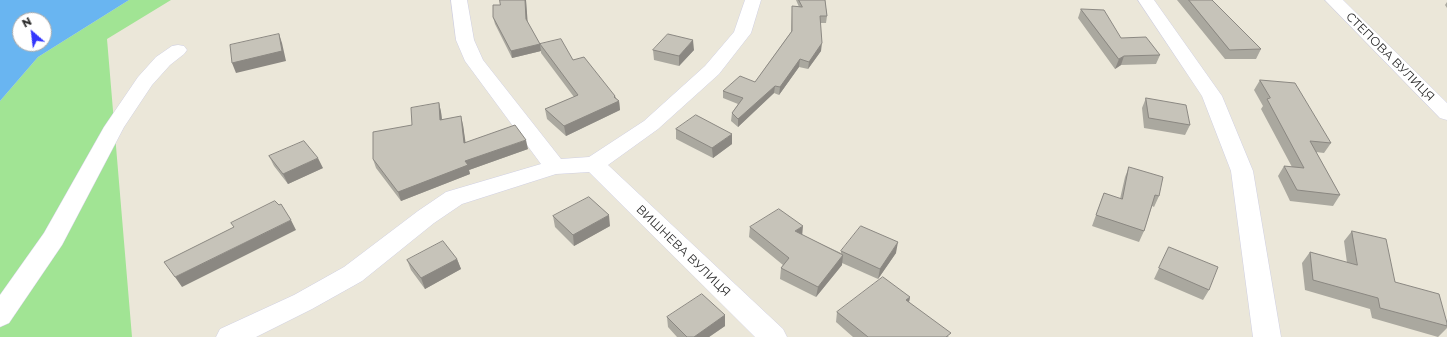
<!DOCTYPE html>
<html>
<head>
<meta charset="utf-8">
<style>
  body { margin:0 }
  #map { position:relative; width:1447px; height:337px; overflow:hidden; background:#ebe7d9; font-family:Montserrat,sans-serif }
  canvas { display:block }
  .north { position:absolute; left:12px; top:12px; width:40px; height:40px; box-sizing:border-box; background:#fff; border:1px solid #a9a9a9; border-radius:50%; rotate:332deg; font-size:11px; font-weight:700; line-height:16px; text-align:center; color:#282828 }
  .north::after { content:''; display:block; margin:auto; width:14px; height:18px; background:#3436fd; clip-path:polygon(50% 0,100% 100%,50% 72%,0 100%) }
</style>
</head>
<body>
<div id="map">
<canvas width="1447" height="337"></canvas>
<div class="north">N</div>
</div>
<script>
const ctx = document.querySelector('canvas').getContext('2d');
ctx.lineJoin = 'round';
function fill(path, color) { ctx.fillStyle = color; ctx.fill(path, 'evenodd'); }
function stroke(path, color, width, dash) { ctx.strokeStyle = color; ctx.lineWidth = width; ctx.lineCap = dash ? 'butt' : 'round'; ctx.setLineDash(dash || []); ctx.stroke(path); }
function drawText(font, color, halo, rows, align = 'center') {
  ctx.font = font + ' Montserrat,sans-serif'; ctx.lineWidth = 3; ctx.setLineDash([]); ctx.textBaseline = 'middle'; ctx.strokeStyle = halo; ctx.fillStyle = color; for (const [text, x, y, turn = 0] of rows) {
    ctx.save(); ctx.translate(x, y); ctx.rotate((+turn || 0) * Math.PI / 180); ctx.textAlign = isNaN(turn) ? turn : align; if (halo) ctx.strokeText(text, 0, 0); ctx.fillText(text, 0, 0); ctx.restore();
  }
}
const green = new Path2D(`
  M129,0H171L107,39L132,337H0V101L38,57Z`);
const water = new Path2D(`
  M0,0H129L38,57L0,101ZM20,20H44V44H20Z`);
const minor = new Path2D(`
  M451,0H467L474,40L483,60L561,159L589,157L644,121L705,66L734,32L745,0H761L751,33L719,74L658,129L608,165L783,329L787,337H755L589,172L556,174L462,204L434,223L362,281L312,309L256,337H216L220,329L294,295L344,267L418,211L446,192L541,164L465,61L456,40Z
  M1138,0H1154L1222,96L1253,171L1281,337H1253L1231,171L1202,96Z
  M1325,0H1343L1447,103V120L1440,118Z
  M178,45L184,46L187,50L184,54L170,65L152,85L124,127L62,245L9,323L0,327V295L44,233L104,127L138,77L156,57L172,46Z`);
const wall = new Path2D(`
  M500,0H526L527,21L540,44L573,60L615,96L616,98L619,101L620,110L566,136L547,119L545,109L574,97L541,53V51L512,58L495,24L493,17L500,5Z
  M796,0H825L827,16L826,23H820L821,51L808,69L799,67L779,95L774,93L738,127L731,121L732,113L738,104L723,98V91L755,82L791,32L792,6L799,7Z
  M1177,0H1212L1261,49L1256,59H1225Z
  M1447,2V8L1445,5Z
  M1081,9L1121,38L1160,55L1156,64L1121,65L1115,69L1078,18Z
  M653,50H694L679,66L654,60Z
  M1260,80L1331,143L1324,153L1316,152L1340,195L1333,206L1290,201L1278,176L1284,166L1292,167L1261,109L1263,106L1254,90Z
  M1146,98L1190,125L1185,135L1144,128L1142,108Z
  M439,103L441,112L442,119L463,125L465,142L528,149L469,170L470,174L401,201L376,168L373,159L412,125Z
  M676,129L732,144L713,158L676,139Z
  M269,156L323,168L288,184L274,166Z
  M1129,167L1159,196L1154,207L1152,206L1144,231L1139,242L1092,226L1104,193L1120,199L1125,177Z
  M553,216L610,226L574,246L555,227Z
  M750,227L802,235L841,253V251L896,253L878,279L842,263V265L816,297L780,279L781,268L783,265L749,237Z
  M1352,231L1395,282L1447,323V328L1438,337L1372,318L1370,309L1305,290L1302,263L1310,252L1347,263L1344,241Z
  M1169,247L1209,290L1203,300L1154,279Z
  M457,259L461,269L425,289L411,270L407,260Z
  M910,297L909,302L949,337H853L836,322L837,312Z
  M725,315V326L709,337H677L668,327L667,317Z`);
const shadedWall = new Path2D(`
  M525,0H526L528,26L526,19Z
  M279,34L282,43L286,61L236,73L232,63Z
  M693,40L694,50L679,66V56Z
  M822,43L821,51L808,69L809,62Z
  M540,44L541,51L512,58L511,51Z
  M1124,56L1121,65L1115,69L1119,59Z
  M800,59L799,67L779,95L780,87Z
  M775,86L774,93L738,127V119Z
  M615,96L616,102L619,101L620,110L566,136L564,126Z
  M439,103L441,112L443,129L440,120Z
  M461,116L463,125L467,152L464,143Z
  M732,134V144L713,158L712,148Z
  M526,140L528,149L469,170L470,174L401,201L398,192L465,161Z
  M318,158L323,168L288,184L283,174Z
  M609,215L610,226L574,246L573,235Z
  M291,220L296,230L182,287L175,277Z
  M803,226L802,237L795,231Z
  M898,242L896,253L878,279L880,269Z
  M843,255L842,265L816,297L818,287Z
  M457,259L461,269L425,289L421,278Z
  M910,297L908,307L906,300Z
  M725,315V326L709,337H694Z`);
const building = new Path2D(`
  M500,0H525L526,19L540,44L511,51L493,17V5H500Z
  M799,0H825L827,16H820L822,43L809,62L800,59L780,87L775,86L738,119L732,113L743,98L723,91L740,76L755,82L792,31V6L802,7Z
  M1189,0H1212L1261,49L1230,50Z
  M1081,9L1104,10L1121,38L1146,37L1160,55L1124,56L1119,59Z
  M279,34L282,51L232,63L230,45Z
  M668,34L693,40L679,56L653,50Z
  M561,39L573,60L584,57L615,96L614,97L619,101L564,126L545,109L578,95L540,44Z
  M1260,80L1295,83L1331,143L1310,141L1340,195L1297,190L1284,166L1304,168L1267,99L1270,98Z
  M1146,98L1186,105L1190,125L1149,118Z
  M439,103L440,120L461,116L464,143L515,125L526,140L465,161L468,165L398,192L373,159V132L412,125L411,108Z
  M696,115L732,134L712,148L676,129Z
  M304,141L318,158L283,174L269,156Z
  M1129,167L1163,177L1159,196L1155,195L1144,231L1096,215L1104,193L1122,199Z
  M589,197L609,215L573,235L553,216Z
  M275,201L279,205L281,204L291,220L175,277L164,262L234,227L231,223Z
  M779,209L803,226L795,231L843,255L818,287L781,268L789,258L750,227Z
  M861,226L898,242L880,269L841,251Z
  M1352,231L1386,239L1395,282L1439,294L1447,323V326L1380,308L1378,298L1313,280L1310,252L1357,265Z
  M443,241L457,259L421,278L407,260Z
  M1169,247L1218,267L1209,290L1159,268Z
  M883,277L910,297L906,300L951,333L946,337H868L837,312Z
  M702,294L725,315L694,337H687L667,317Z`);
const streetNames = [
  ["СТЕПОВА ВУЛИЦЯ",1390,57,45],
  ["ВИШНЕВА ВУЛИЦЯ",683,251,44]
];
fill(green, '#a1e494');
fill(water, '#69b5f1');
stroke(minor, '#cfcfe2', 1);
fill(minor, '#fff');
fill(wall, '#aaa89f');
fill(shadedWall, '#8b8882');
fill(building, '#c6c3b9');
stroke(building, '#8b8882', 1);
drawText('12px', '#282828', '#fff', streetNames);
</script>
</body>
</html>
